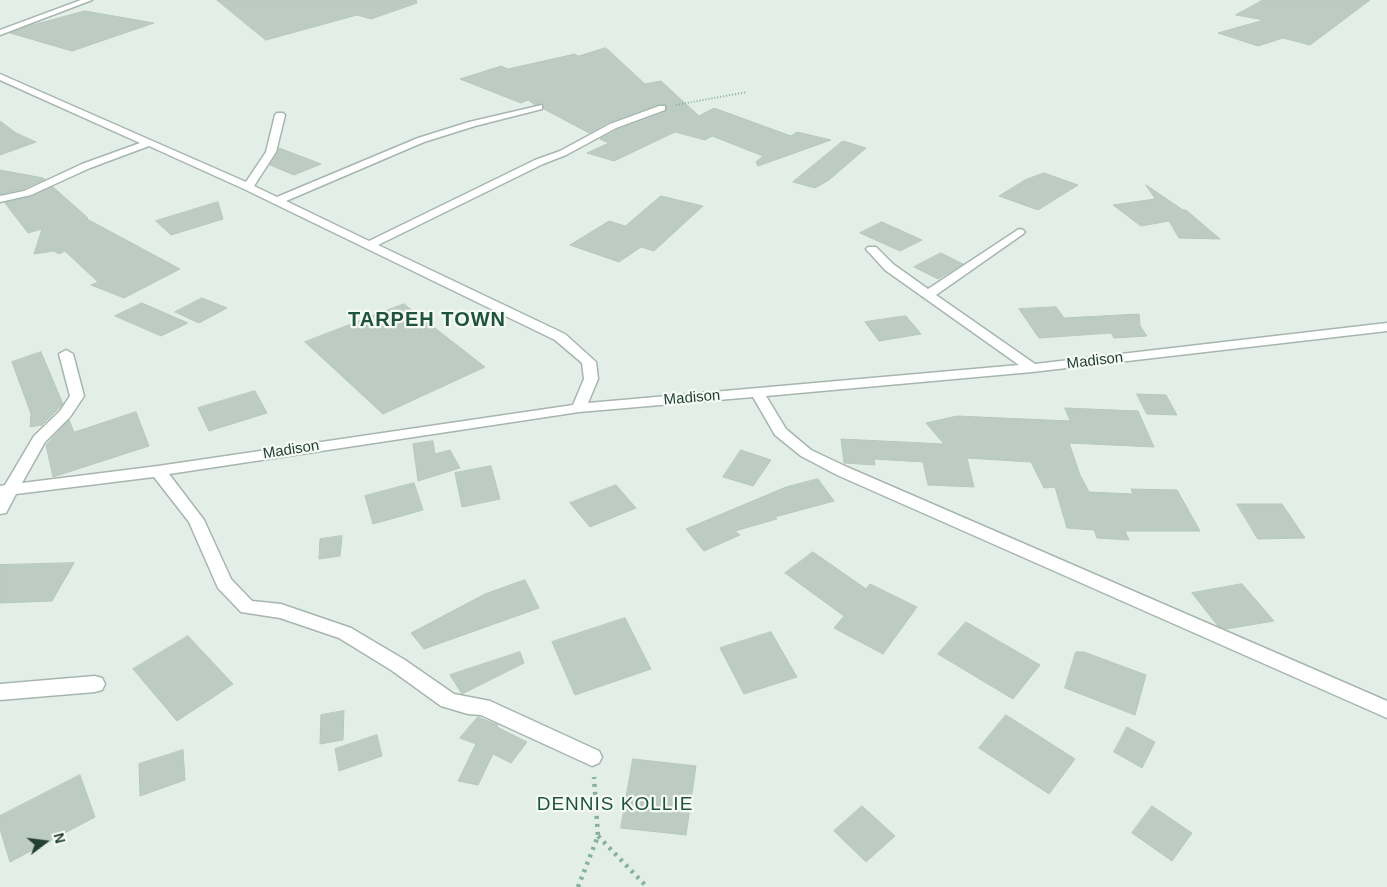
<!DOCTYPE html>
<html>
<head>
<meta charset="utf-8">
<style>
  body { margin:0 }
  #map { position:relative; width:1387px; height:887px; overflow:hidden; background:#e4eee8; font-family:Helvetica,sans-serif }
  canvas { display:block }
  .north { position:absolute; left:20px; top:817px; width:50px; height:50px; -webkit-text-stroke:4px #f5faf7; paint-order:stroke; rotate:75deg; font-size:14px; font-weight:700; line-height:20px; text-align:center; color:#234034 }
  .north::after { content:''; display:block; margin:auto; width:18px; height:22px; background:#234034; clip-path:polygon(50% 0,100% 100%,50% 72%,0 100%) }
</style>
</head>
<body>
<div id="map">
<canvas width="1387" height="887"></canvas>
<div class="north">N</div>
</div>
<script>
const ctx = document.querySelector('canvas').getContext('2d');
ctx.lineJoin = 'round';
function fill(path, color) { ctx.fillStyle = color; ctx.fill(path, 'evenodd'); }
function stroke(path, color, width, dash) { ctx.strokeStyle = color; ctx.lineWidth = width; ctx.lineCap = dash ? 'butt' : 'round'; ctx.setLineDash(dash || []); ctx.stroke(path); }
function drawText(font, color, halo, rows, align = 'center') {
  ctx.font = font + ' Helvetica,sans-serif'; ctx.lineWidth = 4.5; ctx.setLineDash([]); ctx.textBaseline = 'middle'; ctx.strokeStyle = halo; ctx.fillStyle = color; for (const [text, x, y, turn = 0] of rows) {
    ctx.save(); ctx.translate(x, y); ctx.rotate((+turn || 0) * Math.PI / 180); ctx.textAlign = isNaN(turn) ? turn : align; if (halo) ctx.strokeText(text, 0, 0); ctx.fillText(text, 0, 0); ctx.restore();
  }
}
const building = new Path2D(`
  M217,0H416L417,3L371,19L357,15L266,40Z
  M1263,0H1370L1310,45L1283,38L1258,46L1218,33L1264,20L1236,15Z
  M85,11L154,23L72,51L10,33L29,26Z
  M606,48L645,84L661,81L699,116L714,108L791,136L797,132L831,140L758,166L756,162L763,156L712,136L705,140L675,132L614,161L587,153L609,143L600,139L617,130L666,112V105L658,104L609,122L589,133L544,109L543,104L535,105L528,100L521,103L460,79L501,66L508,69L575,54L578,56Z
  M0,121L16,133L36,142L0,155Z
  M843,141L866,148L829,180L815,188L793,182Z
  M279,148L321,164L294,175L270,165Z
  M0,170L43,178L45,179L23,189L0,194Z
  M1044,173L1078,185L1038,210L999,196L1025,180Z
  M1146,185L1183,210H1186L1220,239L1179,238L1169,221L1141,226L1113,205L1155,199Z
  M53,187L88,218L87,219L180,269L124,298L91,285L98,282L65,251L59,254L54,251L34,254L42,229L28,233L5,203L31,197Z
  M661,196L703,206L654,251L641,247L619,262L570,245L609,221L625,226Z
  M218,202L223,219L171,235L156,221Z
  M882,222L922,240L900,251L860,233Z
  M941,253L963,264L938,279L914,267Z
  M202,298L227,308L199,323L175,312Z
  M142,303L188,323L161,336L115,316Z
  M404,304L485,367L383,414L305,342Z
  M1056,307L1064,318L1139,314L1140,326L1147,336L1114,338L1111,333L1039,338L1019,309Z
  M906,316L921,334L879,341L865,322Z
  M41,352L63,404L41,426V425L30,427L31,414L12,362Z
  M255,391L267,413L209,431L198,408Z
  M1137,394L1166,395L1177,415L1147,414Z
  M1065,408L1138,411L1154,447L1069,443L1080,475L1089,492L1133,494L1131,489L1177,490L1200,531H1125L1129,540L1097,538L1094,530L1067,528L1055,487L1044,488L1031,462L967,458L974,487L928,485L923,462L874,459L875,465L844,463L841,439L944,444L926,423L957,416L1070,421Z
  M136,412L149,446L53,477L46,445L69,420L74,432Z
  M433,441L435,454L450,450L460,468L418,481L413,444Z
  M741,450L771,460L753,486L723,477Z
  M491,466L500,499L462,507L455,473Z
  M818,479L834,501L775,517L777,519L735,531L740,535L704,551L686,529L786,487Z
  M414,483L423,510L373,524L365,496Z
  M616,485L636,508L590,527L570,503Z
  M1237,504H1282L1305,538L1258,539Z
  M342,536L340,556L319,559L320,539Z
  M813,552L866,589L870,584L917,607L883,654L834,628L844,616L785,573Z
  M74,563L52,601L0,603V565Z
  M525,580L539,608L424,649L411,633L485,594Z
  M1242,584L1274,621L1226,629L1218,626L1192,593Z
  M625,618L651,669L575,695L552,642Z
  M966,622L1040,665L1013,699L938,654Z
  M771,632L797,677L744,694L720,648Z
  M188,636L233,684L177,721L133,669Z
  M520,652L524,663L462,694L450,675Z
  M1076,652H1084L1146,675L1135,715L1065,688Z
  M344,711L343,740L320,744L321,715Z
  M1006,715L1075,759L1049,794L979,748Z
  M478,717L498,725L497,727L527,742L511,763L493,754L478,785L458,781L476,744L460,738Z
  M1127,727L1155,742L1142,768L1114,752Z
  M377,735L382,756L339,771L335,749Z
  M183,750L185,780L140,796L139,764Z
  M633,759L696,766L686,835L621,828Z
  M80,775L95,817L10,862L0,829V816Z
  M862,806L895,836L866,862L834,831Z
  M1152,806L1192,833L1172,861L1132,833Z`);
const pathFar1 = new Path2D(`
  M676,105L747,92`);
const path = new Path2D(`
  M598,836L647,887
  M578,887L598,836L594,777`);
const minor = new Path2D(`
  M81,0H92L0,35V30Z
  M0,74L246,182L266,152L275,115L277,113H283L285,115L276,152L254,186L277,197L418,138L469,122L542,105V109L475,126L424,142L286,201L369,241L535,160L560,151L610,124L659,106H665V110L616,128L566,155L543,164L378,245L565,334L596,362L598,379L588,403L1019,365L885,270L866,249L868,247H876L893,264L928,289L1019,229L1023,230L1025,232L1023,234L936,295L1035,364L1387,323V331L1032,372L766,396L786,429L811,450L847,467L1387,701V718L837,475L801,456L775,435L753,397L579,412L169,474L204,520L231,579L252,601L281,604L351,628L405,660L454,694L490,701L599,751L602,757L599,763L592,766L481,715L468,714L441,706L391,670L339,638L280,618L241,612L218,588L189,522L154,477L16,494L6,513L0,514V486L5,485L34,436L60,411L70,396L59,354L66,350L73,354L84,396L70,417L45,442L22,483L158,466L573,405L584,379L582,363L555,340L244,189L149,146L90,168L31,195L0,202V196L24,191L82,164L140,143L0,80Z
  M95,676L102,678L105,684L102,690L95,692L0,700V684Z`);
const streetNames = [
  ["Madison",1095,361,-7],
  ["Madison",692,398,-5],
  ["Madison",291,450,-9]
];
const nearNeighbourhoodnames = [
  ["DENNIS KOLLIE",615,805]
];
const districtNames = [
  ["TARPEH TOWN",427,320]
];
fill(building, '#bcccc3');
stroke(building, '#b6c8be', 1);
stroke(minor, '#a6b6ae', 3);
stroke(pathFar1, '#84b29c', 2, [1, 2]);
stroke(path, '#84b29c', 4.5, [3, 5]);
fill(minor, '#fff');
drawText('15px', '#234034', '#f5faf7', streetNames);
ctx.letterSpacing = '1px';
drawText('19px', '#1f533e', '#f5faf7', nearNeighbourhoodnames);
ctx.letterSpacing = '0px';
ctx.letterSpacing = '1px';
drawText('bold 20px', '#1f533e', '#f5faf7', districtNames);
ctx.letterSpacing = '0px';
</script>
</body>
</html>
